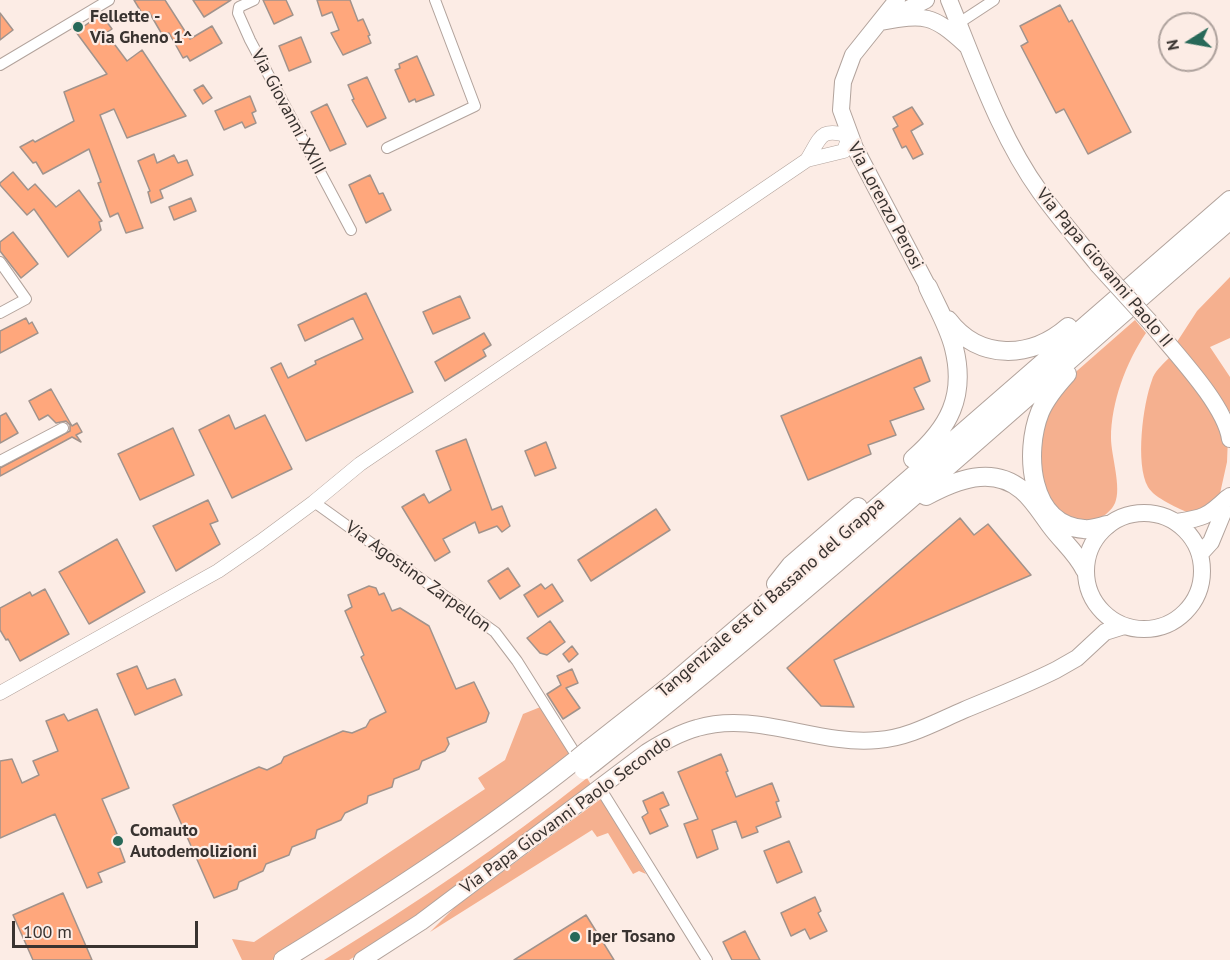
<!DOCTYPE html>
<html>
<head>
<meta charset="utf-8">
<style>
  body { margin:0 }
  #map { position:relative; width:1230px; height:960px; overflow:hidden; background:#fcece5; font-family:"PT Sans",sans-serif }
  canvas { display:block }
  .north { position:absolute; left:1158px; top:12px; width:60px; height:60px; box-sizing:border-box; background:#fcece5; border:2px solid #aea29d; border-radius:50%; rotate:259deg; font-size:16px; font-weight:700; line-height:24px; text-align:center; color:#393330 }
  .north::after { content:''; display:block; margin:auto; width:21px; height:27px; background:#286959; clip-path:polygon(50% 0,100% 100%,50% 72%,0 100%) }
  .scale { position:absolute; left:12px; top:921px; width:186px; height:27px; box-sizing:border-box; border:3px solid #393330; border-top:0; padding-left:8px; font-size:18px; line-height:21px; white-space:nowrap; color:#393330; -webkit-text-stroke:4px #fcece5; paint-order:stroke }
</style>
</head>
<body>
<div id="map">
<canvas width="1230" height="960"></canvas>
<div class="north">N</div>
<div class="scale">100 m</div>
</div>
<script>
const ctx = document.querySelector('canvas').getContext('2d');
ctx.lineJoin = 'round';
function fill(path, color) { ctx.fillStyle = color; ctx.fill(path, 'evenodd'); }
function stroke(path, color, width, dash) { ctx.strokeStyle = color; ctx.lineWidth = width; ctx.lineCap = dash ? 'butt' : 'round'; ctx.setLineDash(dash || []); ctx.stroke(path); }
function drawText(font, color, halo, rows, align = 'center') {
  ctx.font = font + ' "PT Sans",sans-serif'; ctx.lineWidth = 4.5; ctx.setLineDash([]); ctx.textBaseline = 'middle'; ctx.strokeStyle = halo; ctx.fillStyle = color; for (const [text, x, y, turn = 0] of rows) {
    ctx.save(); ctx.translate(x, y); ctx.rotate((+turn || 0) * Math.PI / 180); ctx.textAlign = isNaN(turn) ? turn : align; if (halo) ctx.strokeText(text, 0, 0); ctx.fillText(text, 0, 0); ctx.restore();
  }
}
const green = new Path2D(`
  M1230,277V338L1210,347L1230,377V412L1175,345L1197,311Z
  M1135,320L1146,333C1126,362 1111,403 1111,438C1111,455 1122,488 1115,503C1108,518 1091,522 1077,525L1041,497L1039,427L1070,377Z
  M1169,358L1209,405L1228,437L1227,462L1219,498L1191,514C1180,509 1154,498 1148,487C1135,464 1143,404 1152,380C1154,372 1163,364 1169,358Z
  M543,706L571,753L503,807L328,925L272,960H242L232,939L254,942L485,789L478,778L505,760L523,714Z
  M587,778L593,788L404,926L349,960H324C415,904 504,844 587,778Z
  M602,798L646,874L639,871L633,874L608,833L597,837L592,830L430,932L455,907Z`);
const building = new Path2D(`
  M134,0H165L190,39L212,26L222,43L190,61L187,56L183,58L169,33L163,36L149,12L143,15Z
  M193,0H231L204,17Z
  M263,0H286L293,15L274,24Z
  M317,0H350L358,21L363,19L370,35L368,36L371,43L343,55L331,33L339,30L332,12L322,16Z
  M1060,5L1069,22L1072,20L1131,132L1088,154L1064,109L1056,113L1021,46L1028,42L1020,26Z
  M0,13L13,30L0,40Z
  M101,14L112,29L106,33L127,61L142,50L186,116L127,138L114,109L100,115L143,228L126,233L118,213L110,217L98,183L101,182L89,149L43,174L36,162L33,163L20,147L33,140L35,142L74,121L64,92L107,74L76,32Z
  M301,37L311,62L289,71L279,46Z
  M417,56L434,95L416,102L415,99L409,102L395,70L400,68L399,64Z
  M367,77L386,118L367,127L352,100L354,99L348,85Z
  M203,85L212,98L203,104L194,90Z
  M250,96L256,111L252,113L256,123L245,128L242,122L224,130L215,111Z
  M327,104L346,144L330,151L311,112Z
  M912,107L923,124L911,131L923,154L913,159L906,146L902,148L893,129L898,126L893,117Z
  M154,154L157,163L174,155L178,163L187,160L193,175L160,190L163,198L151,203L148,192L150,191L138,161Z
  M13,172L28,190L35,184L56,207L79,190L102,221L99,222L101,230L68,257L34,209L27,215L0,185V183Z
  M370,175L379,194L383,193L391,210L366,223L349,185Z
  M191,198L196,211L174,220L169,207Z
  M13,232L38,264L21,278L0,251V242Z
  M366,293L413,392L306,441L271,368L281,363L288,378L316,364L315,361L363,339L353,318L305,341L298,325Z
  M460,296L470,318L433,334L423,312Z
  M26,318L29,324L32,322L38,333L0,353V331Z
  M484,333L491,345L483,350L486,356L445,381L435,362Z
  M921,357L930,381L914,388L924,409L890,421L896,435L868,445L871,454L808,480L781,416Z
  M51,389L72,426L77,423L82,432L76,435L81,442L72,437L0,476V468L70,431V425L66,421L56,423L48,415L39,420L29,401Z
  M6,413L18,433L0,443V416Z
  M229,415L235,429L265,415L292,469L232,498L199,430Z
  M173,428L194,475L140,500L118,454Z
  M466,439L492,510L502,506L510,526L502,532L497,526L479,533L475,522L443,539L450,552L435,561L402,507L424,494L429,503L451,490L436,451Z
  M546,442L556,468L535,476L525,451Z
  M208,500L218,521L210,524L220,544L176,571L153,526Z
  M656,509L670,530L591,581L578,560Z
  M960,518L974,535L988,524L1031,575L834,660L854,707L821,706L787,668Z
  M117,539L145,592L89,624L59,572Z
  M508,568L520,586L500,599L488,581Z
  M541,584L545,589L552,584L563,601L538,617L524,595Z
  M369,586L376,588L379,595L384,593L392,611L400,608L429,626L456,689L474,682L489,713L486,722L447,738L449,744L445,751L422,761L419,769L394,779L392,787L368,796L367,803L345,813L341,820L317,830L315,838L292,847L289,855L266,864L263,871L239,882L237,889L214,898L173,805L259,767L267,770L281,763L284,757L343,731L352,733L366,727L370,720L386,712L361,657L364,655L345,611L352,607L348,595Z
  M45,589L69,634L20,661L8,639L6,640L0,630V608L30,592L32,596Z
  M550,621L565,642L547,655L540,653L527,638Z
  M572,646L578,654L569,662L563,654Z
  M137,666L147,689L175,679L182,695L135,715L117,674Z
  M572,669L578,683L566,688L580,708L563,719L547,694L561,685L557,676Z
  M97,709L129,788L102,799L117,834L115,835L125,862L98,873L102,882L87,888L55,814L0,838V761L12,759L22,783L39,775L33,761L58,751L46,721L64,714L68,721Z
  M721,754L728,771L726,772L736,797L772,783L779,801L776,802L781,817L756,827L758,832L742,838L736,821L712,830L718,849L697,858L684,824L698,819L678,772Z
  M663,792L669,805L660,809L668,826L650,834L642,817L648,813L643,801Z
  M789,841L802,872L777,883L764,851Z
  M63,893L92,960H33L13,915Z
  M815,897L821,911L818,913L827,931L810,939L805,929L791,936L781,913Z
  M586,915L614,960H514Z
  M745,931L751,943L760,960H732L723,942Z`);
const minor = new Path2D(`
  M254,0L239,7L238,13L250,40L351,230
  M959,23L994,0
  M0,65L109,0
  M387,148L475,106L435,0
  M0,262L26,299L0,313
  M0,461L63,428
  M314,502L495,632L517,661L573,750
  M605,796L707,960`);
const tertiary = new Path2D(`
  M0,693L218,571L260,542L314,502L360,464L807,160L844,151L849,136C820,127 821,137 807,160`);
const primary = new Path2D(`
  M897,0L853,55L843,82L841,110L855,148L928,287
  M949,0C976,65 999,135 1040,192C1058,217 1079,241 1098,265
  M898,14L926,0
  M881,22C925,14 932,14 966,45
  M1149,321C1173,351 1225,404 1230,439
  M1086 571a58 58 0 1 1 116 0a58 58 0 1 1-116 0Z
  M1177,522C1203,518 1207,517 1227,498
  M1200,554L1211,542L1230,496
  M362,960L421,922L647,752C663,742 679,733 697,728C756,710 817,746 878,740C908,738 936,722 964,710C995,697 1026,685 1056,670L1077,658L1105,632L1124,626`);
const trunk = new Path2D(`
  M948,320C979,361 1031,359 1068,327
  M1067,374C1056,386 1046,398 1040,412C1024,452 1029,525 1084,529C1091,530 1099,527 1107,525
  M913,459C949,428 966,396 954,348C949,327 937,307 928,287
  M926,496C956,480 992,465 1022,490C1033,499 1042,514 1051,526C1062,541 1077,553 1085,570
  M776,584L791,565L858,507
  M588,750L672,684L762,607L1230,200
  M593,763C813,591 1019,402 1230,220
  M283,960C384,898 484,833 577,759`);
const primaryBridge = new Path2D(`
  M1098,265L1149,321`);
const trunkBridge = new Path2D(`
  M577,759L588,750
  M584,770L593,763`);
const markers = [
  [78,27,6,"#286959"],
  [118,841,6,"#286959"],
  [575,937,6,"#286959"]
];
const poiNames = [
  ["Fellette -",90,17],
  ["Via Gheno 1^",90,38],
  ["Comauto",130,831],
  ["Autodemolizioni",130,852],
  ["Iper Tosano",587,937]
];
const streetNames = [
  ["Via Giovanni XXIII",288,112,62],
  ["Via Lorenzo Perosi",885,206,62],
  ["Via Papa Giovanni Paolo II",1104,268,50],
  ["Via Agostino Zarpellon",418,577,36],
  ["Tangenziale est di Bassano del Grappa",771,598,-41],
  ["Via Papa Giovanni Paolo Secondo",566,815,-36]
];
fill(green, '#f5b08f');
fill(building, '#ffa77c');
stroke(building, '#a1938c', 1.5);
stroke(minor, '#b2a39c', 12);
stroke(tertiary, '#b2a39c', 15);
stroke(primary, '#b2a39c', 18);
stroke(trunk, '#b2a39c', 20);
stroke(minor, '#fff', 10);
stroke(tertiary, '#fff', 14);
stroke(primary, '#fff', 16);
stroke(trunk, '#fff', 18);
stroke(primaryBridge, '#b2a39c', 18, []);
stroke(trunkBridge, '#b2a39c', 20, []);
stroke(primaryBridge, '#fff', 16);
stroke(trunkBridge, '#fff', 18);
for (const [x, y, r, color] of markers) { const dot = new Path2D(); dot.arc(x, y, r, 0, 2 * Math.PI); ctx.fillStyle = color; ctx.fill(dot); stroke(dot, '#fcece5', 2); }
drawText('bold 18px', '#393330', '#fcece5', poiNames, 'left');
drawText('18px', '#393330', '#fcece5', streetNames);
</script>
</body>
</html>
